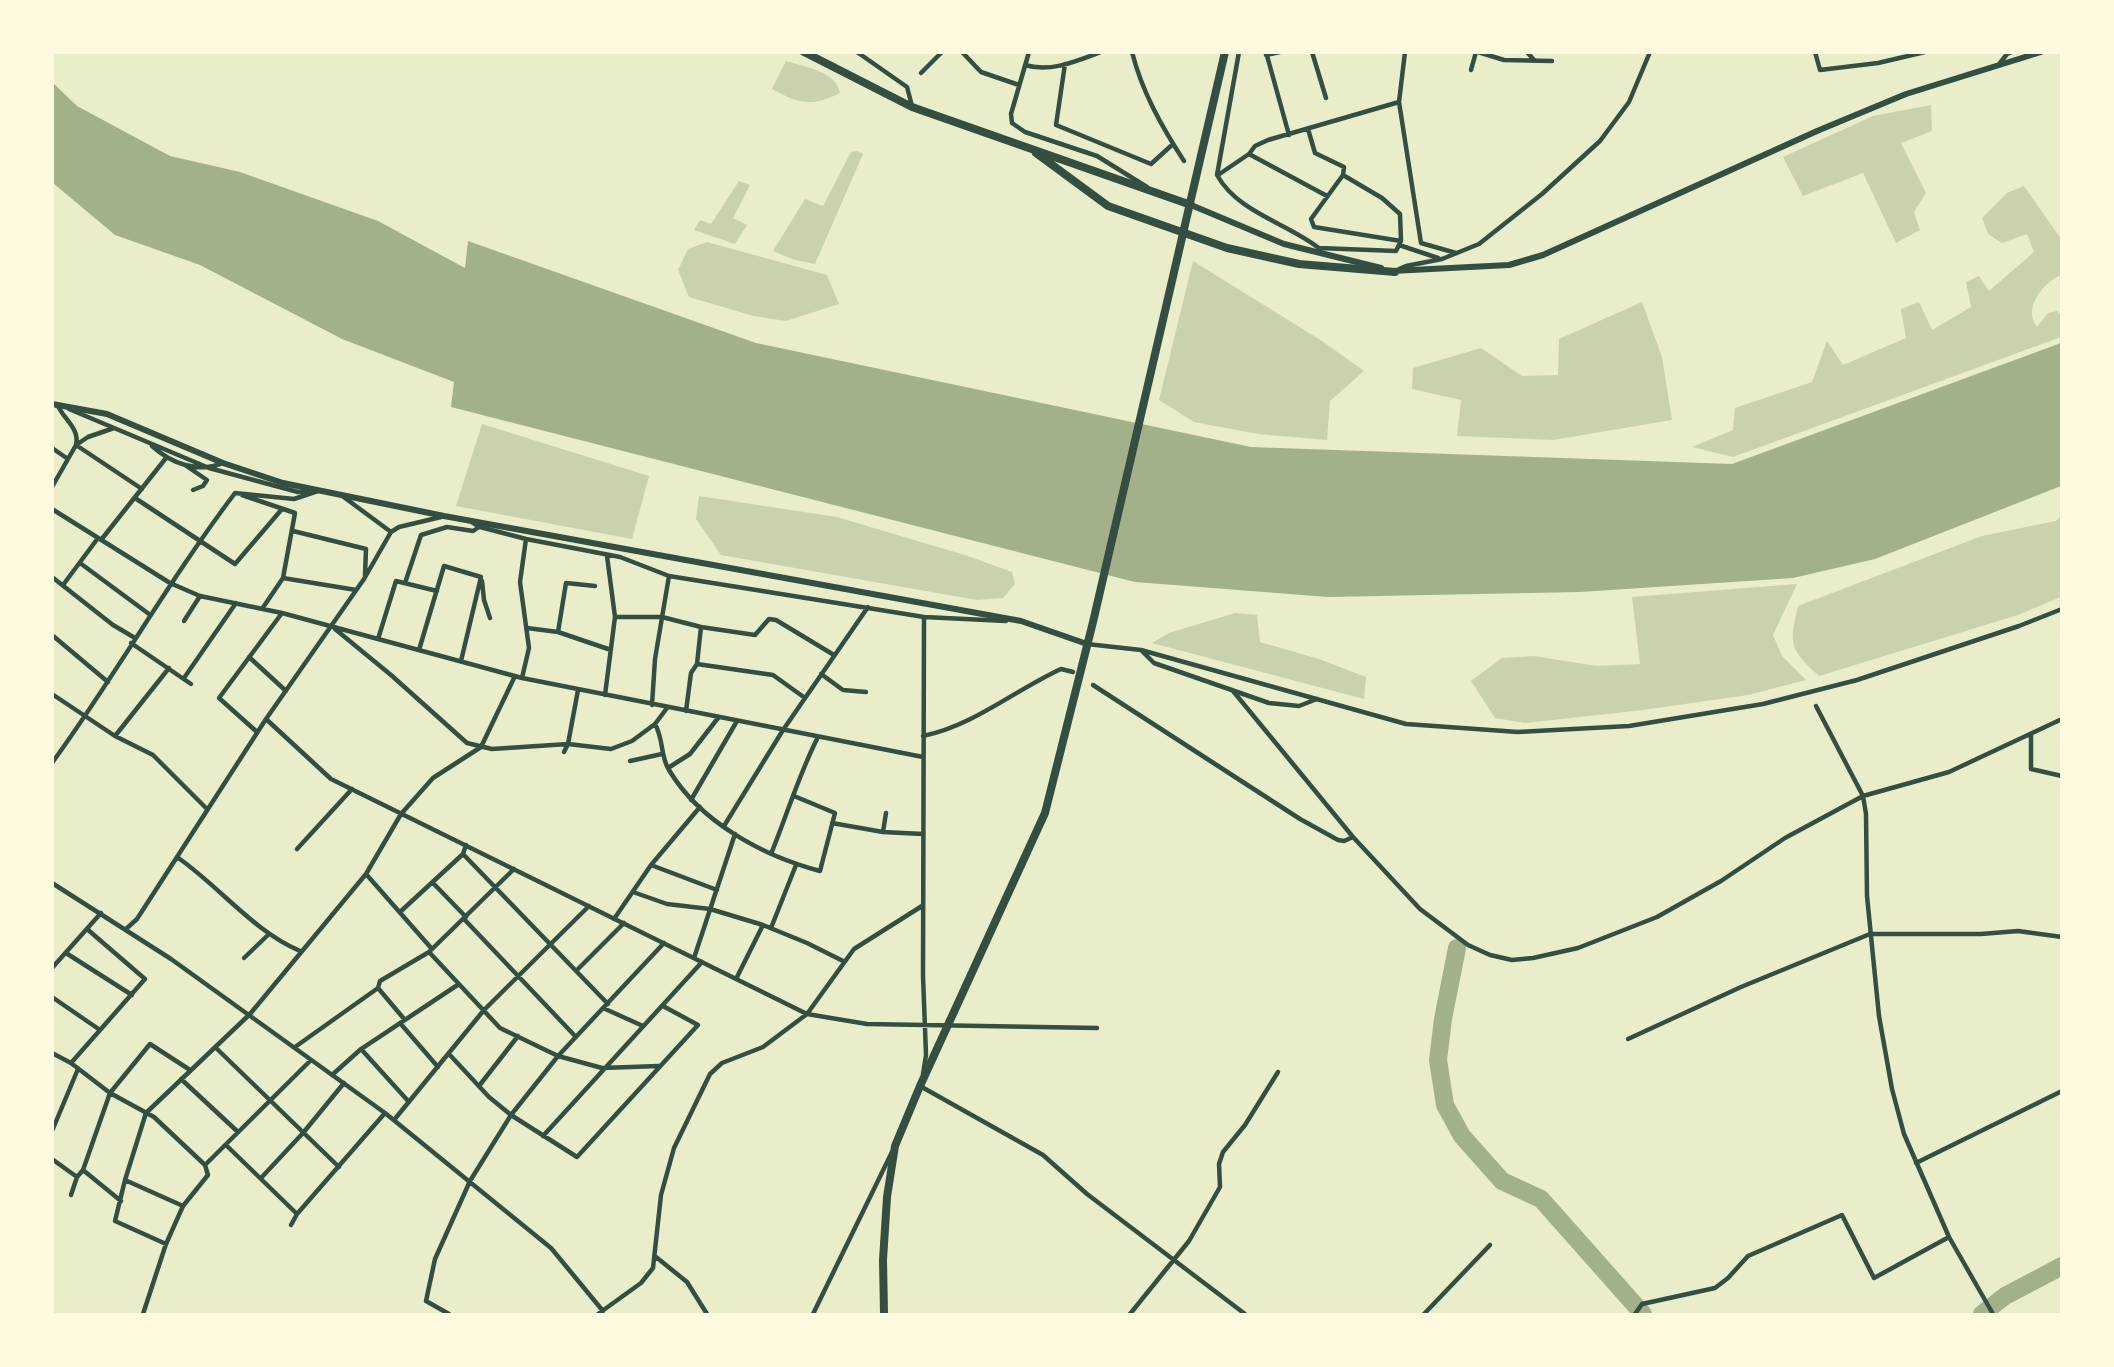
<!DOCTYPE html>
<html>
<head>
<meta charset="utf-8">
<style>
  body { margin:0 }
  #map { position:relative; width:2114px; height:1367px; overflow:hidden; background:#e9edc9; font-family:Manrope,sans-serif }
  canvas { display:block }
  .frame { position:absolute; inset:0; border:54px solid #fefae0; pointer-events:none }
</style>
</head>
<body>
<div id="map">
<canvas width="2114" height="1367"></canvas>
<div class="frame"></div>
</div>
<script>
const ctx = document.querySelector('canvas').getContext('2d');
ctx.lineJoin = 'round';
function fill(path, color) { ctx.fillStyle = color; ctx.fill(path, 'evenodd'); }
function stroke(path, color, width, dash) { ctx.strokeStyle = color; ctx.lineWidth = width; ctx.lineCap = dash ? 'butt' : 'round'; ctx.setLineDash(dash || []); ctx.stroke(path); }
const green = new Path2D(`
  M786,61C805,67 836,71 840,93C812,107 799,104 772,89Z
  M1931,105L1932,131L1901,143L1926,193L1914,212L1920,230L1896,243L1863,173L1803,196L1783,157L1873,116Z
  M857,151L863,154L815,264L795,260L773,251L805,199L823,206L851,152Z
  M739,181L750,185L733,218L747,225L735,244L694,230L700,220L711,224Z
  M2024,186L2061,239V275C2044,282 2022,308 2037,327L2048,313L2057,311L2061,315V337L1733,457L1692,447L1733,430L1735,408L1812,382L1827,341L1843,365L1906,338L1901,309L1919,302L1932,330L1971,307L1966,282L1979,276L1989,291L2034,252L2027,234L2002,243L1988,234L1982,218L2007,193Z
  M707,242L827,275L839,304L786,321L753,316L689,297L678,270L688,249Z
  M1193,261L1322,341L1364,371L1330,401L1327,440L1258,434L1194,422L1159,400Z
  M1642,302L1662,357L1672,420L1553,440L1457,436L1461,400L1412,389L1413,368L1481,348L1522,376L1558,375L1559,339Z
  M482,424L649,476L632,539L456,506Z
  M699,496L837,517L968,556L1012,572L1015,584L1003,598L977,600L721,555L696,519Z
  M2061,515V597L2018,615L1819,676C1789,648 1789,645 1798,606L1982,536L2056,521Z
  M1797,584L1773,635L1782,656L1806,680L1748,695L1643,710L1525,723L1495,718L1471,681L1502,658L1534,656L1597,666L1640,664L1632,597Z
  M1235,613L1257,615L1260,642L1319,659L1366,677L1364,699L1152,643L1169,633Z`);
const water = new Path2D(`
  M52,82L77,106L170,156L240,172L378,221L465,268L468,241L756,343L1251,447L1732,464L2061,343V486L1875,559L1793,578L1580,592L1328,597L1135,582L451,407L454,382L342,339L200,265L115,235L53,183Z`);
const river = new Path2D(`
  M1457,948L1443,1019L1438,1060L1445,1105L1462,1136L1502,1181L1541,1199L1643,1314
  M1982,1314L2005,1296L2062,1266`);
const minor = new Path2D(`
  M857,52L907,87L912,106
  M962,52L981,72L1019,85
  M1029,52L1011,114L1012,123L1025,132L1097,156L1147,187
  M1132,52C1142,92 1162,127 1184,161
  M1239,52L1217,175C1238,213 1288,223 1320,249
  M1266,52L1289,135
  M1312,52L1326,98
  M1405,52L1399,102L1421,243L1456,253
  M1478,52L1504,60L1552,61
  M1527,52L1534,60
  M1815,52L1820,70L1878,63L1925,52
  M1266,55L1280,52
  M2000,63L2007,54L2012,52
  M1065,64L1056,125L1151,164L1173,144
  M1025,65C1050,73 1077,61 1101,52
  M1471,70L1476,52
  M921,73L942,52
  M1308,129L1315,153L1344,167L1343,175L1311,219L1314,227L1401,241L1396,251L1319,248
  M1249,154L1327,196
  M1218,175L1249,154L1255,146L1268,140L1399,102
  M1343,175L1382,198L1400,214L1401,241
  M1399,245L1438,258
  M1399,269L1406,266L1442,259L1479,244L1542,194L1600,141L1629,102L1650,52
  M69,409L209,468L298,492L311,491
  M114,428L88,437L76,445L142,489
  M152,446C172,464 197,473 223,463
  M52,448L68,459
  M185,465L207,480L203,486L193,490
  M52,487L76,445C80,428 63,419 57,404
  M242,495L295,513L283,578L262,609
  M341,495L391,532
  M135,498L235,564L282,509
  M52,509L170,583L200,596L282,613L522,678L923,757
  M473,523L480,527L526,539L620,557L669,576L924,617L1006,621
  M293,531L366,549L365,575
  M101,540L166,458
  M80,563L149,614
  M52,577L113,625L135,638
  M283,578L356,590
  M482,581L484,600L490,618
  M405,583L421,535L447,527L473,531L479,527
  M63,585L98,538
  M615,617H662L701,627L755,635L769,619L776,620L834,655
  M184,621L200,596
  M527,628L558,632L611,650
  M335,629L391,675L467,743L492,749L568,744L611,749L632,741L655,724L667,708
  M558,632L566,583L595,586
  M52,635L108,682
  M378,639L396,581L437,591
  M131,643L191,684
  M1087,644L1141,650L1406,724L1518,732L1629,726L1763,704L1857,680L2019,626L2062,609
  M419,650L444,566L481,577L461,661
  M1142,651L1154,663L1269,703L1299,706L1317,699
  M249,657L286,691
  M697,664L773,675L805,698
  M821,674L843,690L866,692
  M184,678L236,603
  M522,678L529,648L520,582L526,539
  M1093,685L1300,819L1338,840L1344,841L1353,837
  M1233,691L1353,837L1420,909L1468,945L1490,955L1512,960L1533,958L1578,948L1657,917L1721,881L1785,838L1863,796L1949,772L2062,719
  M52,694L115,736L153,755L207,809
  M605,695L615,617L607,556
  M652,705L655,659L669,576
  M1816,706L1863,796L1866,814L1867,896L1879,1016L1892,1089L1904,1134L1949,1237L1993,1314
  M686,711L691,673L697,664L701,627
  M266,719L331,779L807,1014L867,1024L1097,1028
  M655,724C664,740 660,756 669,770C700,822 763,856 820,871L835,813L794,796
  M257,732L219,698L282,613
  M2031,734V769L2062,776
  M115,736L169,668
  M923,736C973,726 1015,690 1061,669L1073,672
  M564,752L568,744L578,690
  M630,761L662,754
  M52,763C116,675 169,580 235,493L294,499L318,491
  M668,768L690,754L718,718
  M691,800L737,721
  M832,823L883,832L923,834
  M724,826L783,730L868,607
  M883,832L886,813
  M297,849L352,789
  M463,854L608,1004
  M771,854C787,815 799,774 818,737
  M177,857C219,886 253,931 300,951
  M651,865L717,890
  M366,874L432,949
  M52,883L171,959L385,1113L551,1248L603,1311
  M433,883L466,917
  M633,892L667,904L710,909L763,925L807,943L843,961
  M400,912L463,854L466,845
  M464,919L576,1037
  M614,919L651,865L700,807
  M771,928L796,865
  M126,929L137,919L266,719L364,579L391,532L399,527L441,517
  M429,952L500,1028L558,1056L602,1068L659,1066
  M66,953L132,995
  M244,958L269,934
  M694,958L735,834
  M52,968L101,913
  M576,971L624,923
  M736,979L763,925
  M378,988L405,1020
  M52,997L100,1030
  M603,1008L643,1026
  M400,1023L438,1067
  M1628,1039L1741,987L1870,934H1981L2018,931L2062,937
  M215,1047L339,1167
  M295,1047L378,988L380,981L429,952L514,869
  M361,1049L409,1102
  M52,1053L71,1063L110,1093L154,1117L205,1165L208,1175L183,1206L166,1244L143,1314
  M449,1054L489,1097L511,1115L577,1157L698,1025L663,1006
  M71,1063L145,979L87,929
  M923,1074L926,1055L923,976L924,617
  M332,1075L361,1049L459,984
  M181,1079L238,1132
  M479,1086L518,1036
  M920,1086L1043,1155L1087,1194L1245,1314
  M394,1120L484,1010L589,906
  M52,1131L78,1069
  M543,1136L702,962
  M226,1145L297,1214
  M52,1159L77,1177
  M1916,1163L2062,1091
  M205,1165L311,1060
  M83,1170L121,1201
  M261,1178L303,1133L344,1083
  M125,1180L183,1206
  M71,1195L77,1177L83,1170L110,1093L150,1044L190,1070
  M291,1225L297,1214L385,1113
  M166,1244L115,1221L125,1180L146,1113L250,1014L366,874L401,814L433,778L481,747L515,676
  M656,1257L687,1282L707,1314
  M449,1314L426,1301L435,1259L470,1181L511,1115L558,1056L664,943
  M598,1314L641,1283L653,1268L661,1195L674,1148L710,1074L722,1063L763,1047L807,1014L854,949L922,906
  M813,1314L892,1152
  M1130,1314L1189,1241L1220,1187L1219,1164L1223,1152L1245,1125L1278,1072
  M1424,1314L1490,1245
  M1635,1314L1642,1304L1715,1288L1728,1278L1748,1256L1842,1215L1874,1278L1949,1237`);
const tertiary = new Path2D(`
  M1191,205L1284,244L1381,268
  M1392,271L1509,265L1543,255L1817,131L1906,94L2041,52
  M52,404L107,414L223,463L283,483L444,516L1021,621L1087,644`);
const primary = new Path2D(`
  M804,52L912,107L1191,205
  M1036,153L1108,206L1227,248L1299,264L1395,272
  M884,1314L883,1260L887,1197L895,1146L920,1086L1045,813L1093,622L1225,52`);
fill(green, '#cad2ad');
fill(water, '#a3b18a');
stroke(river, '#a3b18a', 18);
stroke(minor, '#344e41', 4.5);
stroke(tertiary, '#344e41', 6);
stroke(primary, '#344e41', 8);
</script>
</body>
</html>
